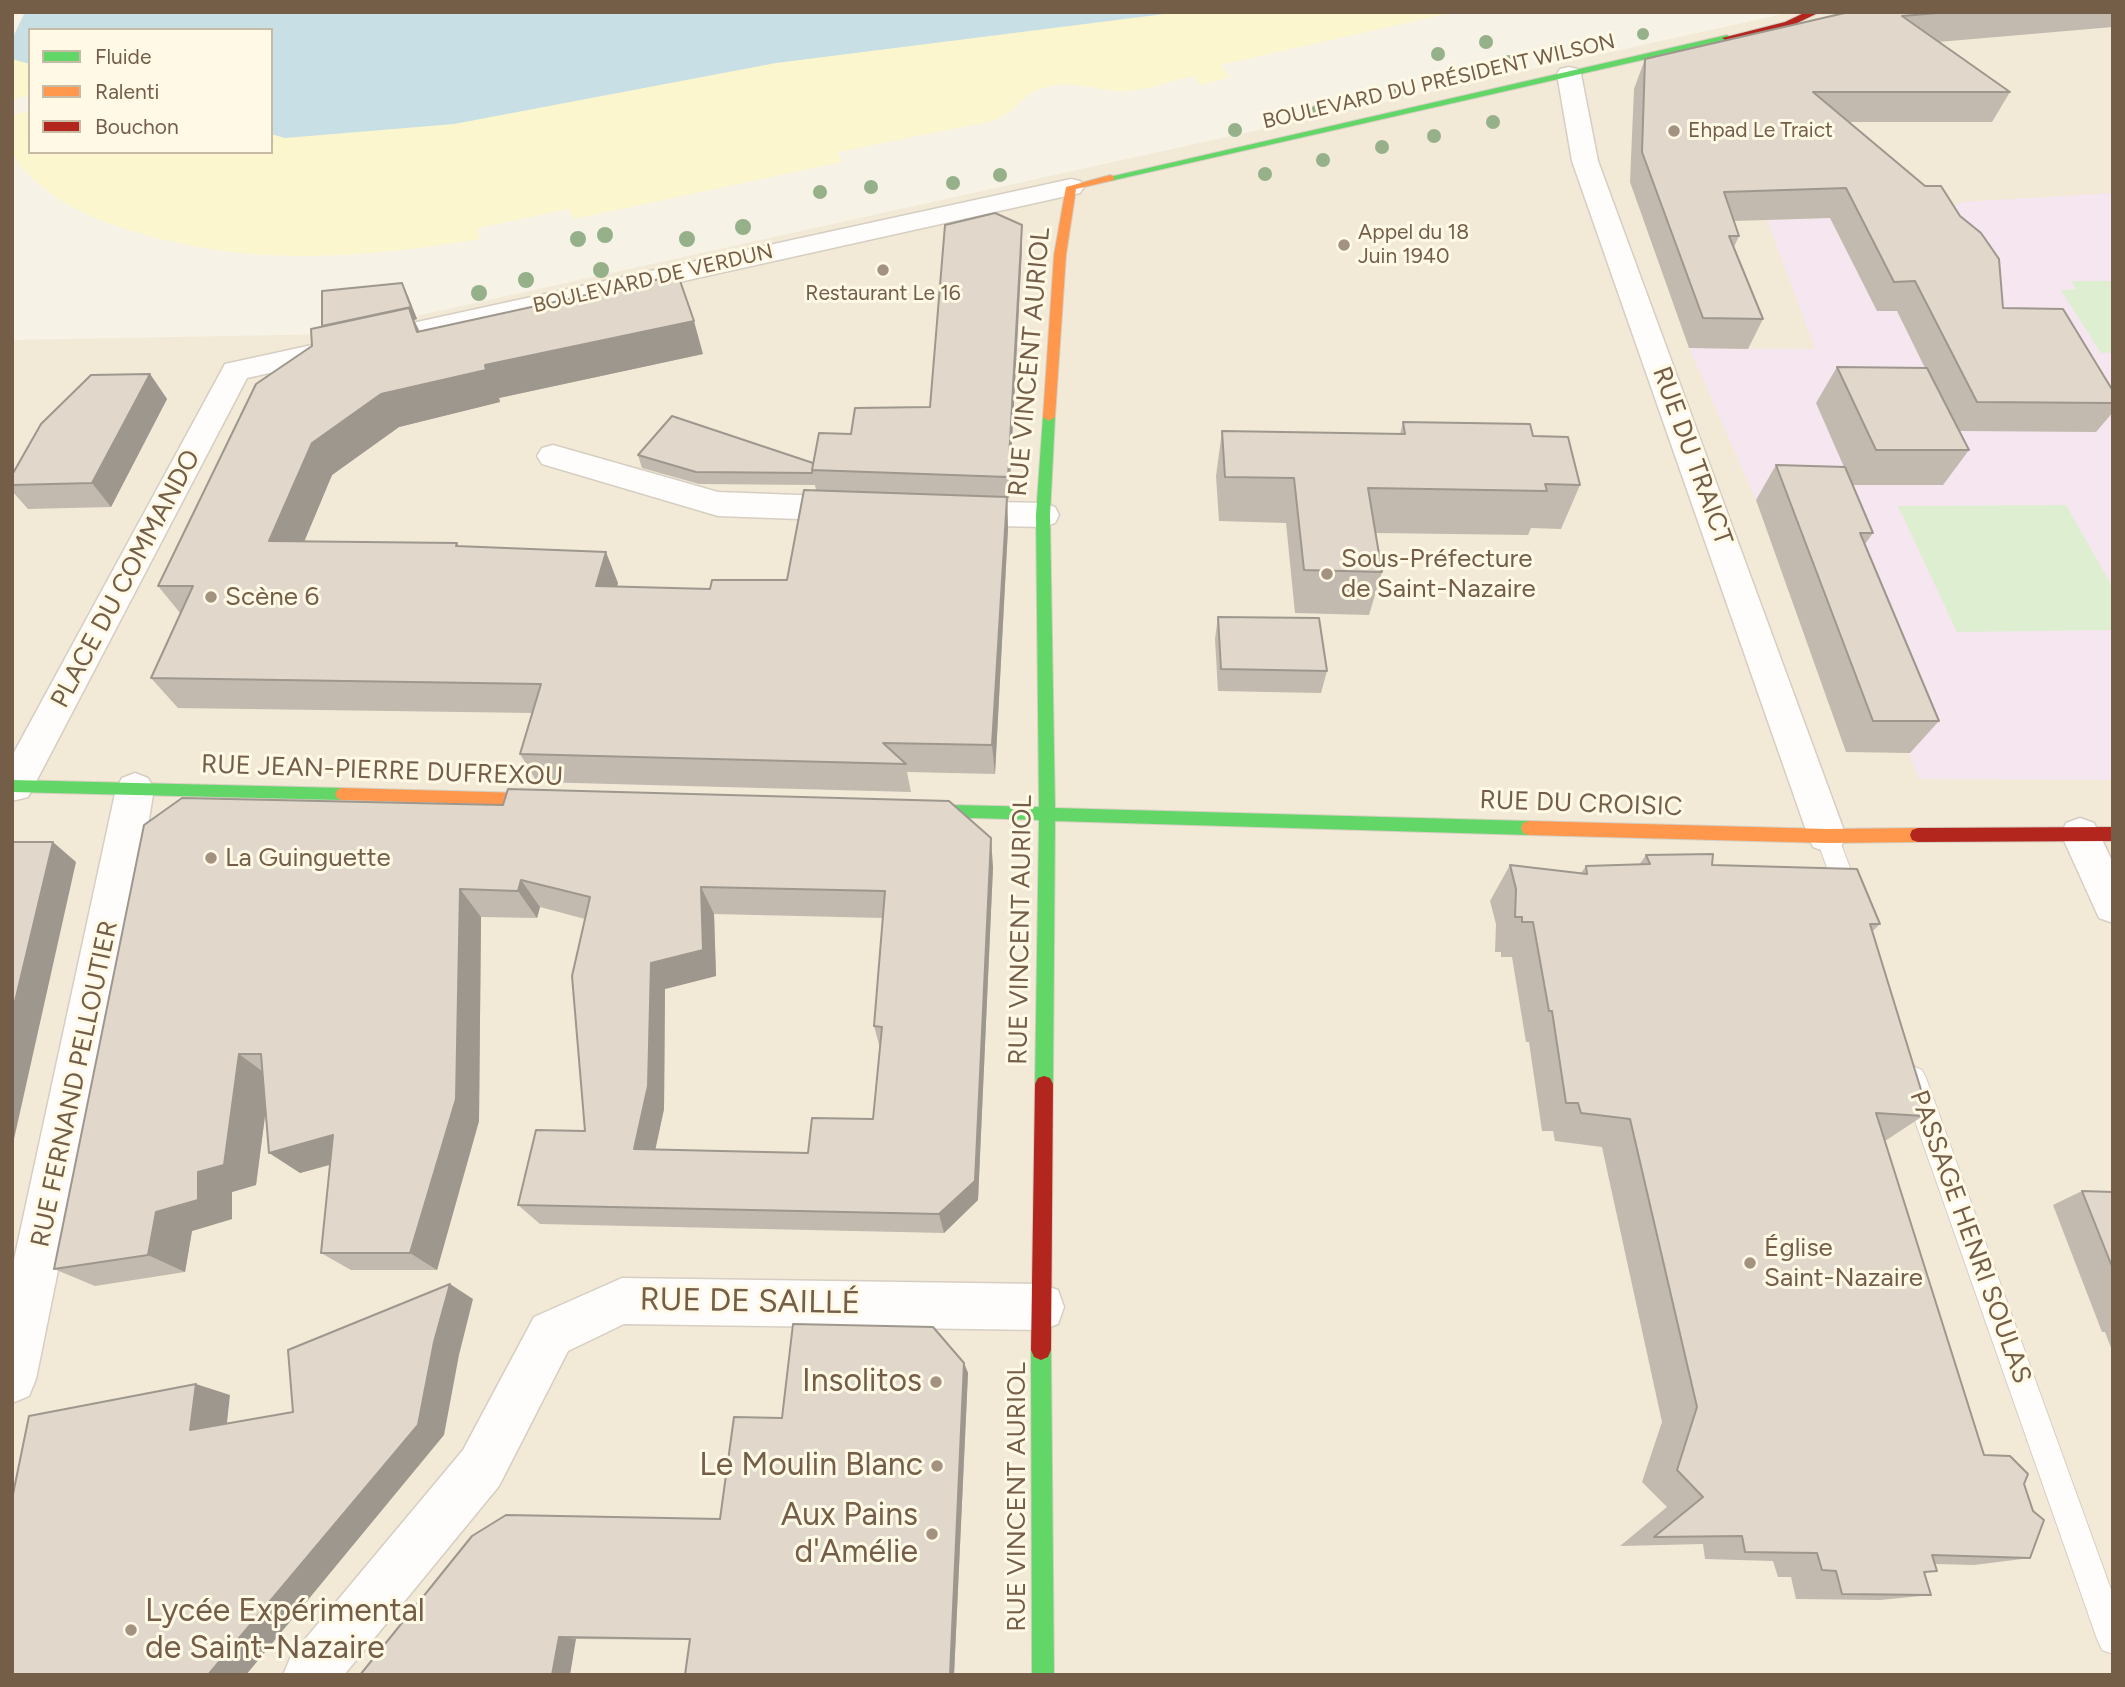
<!DOCTYPE html>
<html>
<head>
<meta charset="utf-8">
<style>
  body { margin:0 }
  #map { position:relative; width:2125px; height:1687px; overflow:hidden; background:#f7f2e6; font-family:Figtree,sans-serif }
  canvas { display:block }
  .frame { position:absolute; inset:0; border:14px solid #745e47; pointer-events:none }
  .legend { position:absolute; left:28px; top:28px; width:245px; height:126px; box-sizing:border-box; background:#fff9e6; border:2px solid #c7bba6; margin:0; padding:9px 12px; list-style:none; font-size:21px; color:#745e47 }
  .legend li { display:flex; align-items:center; gap:14px; height:35px }
  .legend b { width:35px; border:2px solid #c7bba6 }
</style>
</head>
<body>
<div id="map">
<canvas width="2125" height="1687"></canvas>
<div class="frame"></div>
<ul class="legend">
<li><b style="height:9px;background:#63d668"></b>Fluide</li>
<li><b style="height:9px;background:#ff974d"></b>Ralenti</li>
<li><b style="height:9px;background:#b3261e"></b>Bouchon</li>
</ul>
</div>
<script>
const ctx = document.querySelector('canvas').getContext('2d');
ctx.lineJoin = 'round';
function fill(path, color) { ctx.fillStyle = color; ctx.fill(path, 'evenodd'); }
function stroke(path, color, width, dash) { ctx.strokeStyle = color; ctx.lineWidth = width; ctx.lineCap = dash ? 'butt' : 'round'; ctx.setLineDash(dash || []); ctx.stroke(path); }
function drawText(font, color, halo, rows, align = 'center') {
  ctx.font = font + ' Figtree,sans-serif'; ctx.lineWidth = 6; ctx.setLineDash([]); ctx.textBaseline = 'middle'; ctx.strokeStyle = halo; ctx.fillStyle = color; for (const [text, x, y, turn = 0] of rows) {
    ctx.save(); ctx.translate(x, y); ctx.rotate((+turn || 0) * Math.PI / 180); ctx.textAlign = isNaN(turn) ? turn : align; if (halo) ctx.strokeText(text, 0, 0); ctx.fillText(text, 0, 0); ctx.restore();
  }
}
const residential = new Path2D(`
  M1792,12H2113V1675H12V340L335,334Z`);
const education = new Path2D(`
  M2113,193V780L1919,779L1811,502L1756,500L1689,348L1815,349L1767,220L1818,219L1831,205L1957,206L1960,202Z`);
const green = new Path2D(`
  M2071,281H2113V352L2101,353L2061,290L2076,289Z
  M2066,505L2113,588V630L1957,632L1898,506Z`);
const sand = new Path2D(`
  M25,12H1455L1220,65L1230,77L1201,85L1193,76C1172,81 1147,90 1125,91C1095,91 1070,78 1040,89C1020,96 1016,113 992,121L838,152L841,162L574,219L568,209L478,228L480,239C363,258 254,267 139,233C106,223 75,213 48,191C36,181 17,168 13,152C10,141 12,126 12,115L30,111V152H271V30H30V95L12,99V39Z`);
const water = new Path2D(`
  M25,12H1180L776,63L454,124L285,138L271,134V30H30V64L12,59V39Z`);
const lane = new Path2D(`
  M1827,826L1835,829L1838,836L1861,897L1857,904L1849,907L1841,904L1837,897L1816,836L1819,829Z
  M1913,1066L1922,1070L1926,1078L2113,1595V1654L2102,1650L2097,1639L1900,1078L1904,1070Z`);
const street = new Path2D(`
  M1569,67L1578,69L1581,74L1598,161L1846,836L1841,847L1827,852L1813,847L1808,836L1572,161L1557,74L1560,69Z
  M1071,179L1080,181L1084,187L1080,193L247,378L28,797L12,801V756L225,364Z
  M553,445L718,492L852,497L863,501L868,509L863,517L852,521L718,516L542,464L537,456L542,448Z
  M954,501L1043,503L1055,507L1059,515L1055,523L1043,527L954,525L942,521L938,513L942,505Z
  M135,773L148,778L154,789L147,831L36,1379L29,1396L12,1403V1269L116,789L122,778Z
  M2080,818L2094,823L2113,863V923L2099,918L2061,834L2066,823Z
  M622,1278L1041,1284L1058,1290L1064,1307L1058,1324L1041,1330L624,1324L568,1351L499,1486L344,1675H283L291,1656L463,1450L534,1317Z`);
const fast = new Path2D(`
  M1727,35L1732,38L1730,40L1110,181L1105,178Z
  M1049,413L1055,417L1050,515L1055,808L1529,821L1535,823L1537,828L1535,833L1529,835L1055,821L1053,1084L1050,1090L1044,1092L1038,1090L1035,1084L1039,820L908,816L903,815L900,810L903,805L908,804L1039,807L1036,515L1043,417Z
  M12,780L343,788L348,789L351,794L348,799L343,800L12,792Z
  M1041,1340L1048,1343L1051,1350L1054,1675H1032L1031,1350L1034,1343Z`);
const slow = new Path2D(`
  M1110,175L1114,176V180L1076,189L1066,255L1055,417L1049,421L1043,417L1054,255L1066,187Z
  M343,788L557,794L562,795L565,800L562,805L557,806L343,800L338,799L335,794L338,789Z
  M1529,821L1827,829L1918,828L1924,830L1926,835L1924,840L1918,842L1827,843L1529,835L1523,833L1521,828L1523,823Z`);
const jam = new Path2D(`
  M1806,12H1820L1791,26L1727,41L1722,38L1785,22Z
  M2113,827V841L1918,842L1912,840L1910,835L1912,830L1918,828Z
  M1044,1076L1050,1078L1053,1084L1051,1350L1048,1357L1041,1360L1034,1357L1031,1350L1035,1084L1038,1078Z`);
const trees = [
  [1643,34,6],
  [1486,42,7],
  [1556,50,7],
  [1438,54,7],
  [1509,62,7],
  [1397,93,7],
  [1318,111,7],
  [1493,122,7],
  [1235,130,7],
  [1434,136,7],
  [1382,147,7],
  [1323,160,7],
  [1265,174,7],
  [1000,175,7],
  [953,183,7],
  [871,187,7],
  [820,192,7],
  [743,227,8],
  [605,235,8],
  [578,239,8],
  [687,239,8],
  [601,270,8],
  [526,280,8],
  [479,293,8]
];
const wall = new Path2D(`
  M1849,12H2113V27L1938,42L2010,92L1992,122H1849L2003,308L2113,391V412L2096,432L1960,431L1969,450L1943,485H1853L1873,533L1865,544L1939,721L1910,753L1846,752L1756,500L1776,465L1844,467L1816,403L1837,367L1925,368L1897,311H1877L1830,218L1734,221L1739,236L1734,247L1763,319L1748,349L1689,348L1630,182L1634,89L1645,59Z
  M1022,225V248L1009,499H1007L1008,528L995,774L907,772L911,792L537,782L520,754L533,713L178,708L151,678L181,614L158,586L312,346L323,327L408,296L417,319L414,320L420,332L703,354L499,398L500,402L399,427L332,475L304,542L457,543L459,546L618,583L617,587L710,589L787,580L816,490L815,485L699,484L642,468L638,455L813,463L851,434L930,407Z
  M150,374L167,399L111,507L28,509L12,491V475Z
  M1403,422L1533,436L1580,485L1561,529L1531,528L1528,535L1375,533L1382,572L1369,615L1295,613L1286,523L1219,521L1216,476L1222,431L1400,434Z
  M1218,617L1327,671L1321,693L1218,691L1215,639Z
  M144,825L993,867L978,1200L944,1233L540,1224L518,1205L585,1131V919L540,907L537,918L481,917L479,1121L437,1270H351L321,1253L330,1165L300,1173L266,1109L256,1185L232,1192V1219L192,1231L185,1272L95,1286L54,1269ZM714,914L883,918L874,1026L880,1048L873,1119L808,1153L655,1149L664,1109L665,989L716,976Z
  M1646,855L1712,865L1880,924L1872,932L1926,1106L1921,1109L1923,1116L1885,1141L1984,1455L2024,1484L2030,1558L1974,1565L1935,1564L1937,1571L1924,1573L1931,1595L1880,1600L1796,1599L1791,1577H1778L1773,1561L1705,1559L1703,1544L1620,1546L1667,1507L1642,1482L1662,1422L1602,1147L1555,1141L1553,1131H1542L1529,1042H1526L1512,957H1501V952H1495L1496,924L1490,901L1510,865L1581,873L1586,866L1639,865Z
  M2082,1191L2113,1192V1353L2105,1332H2102L2053,1205Z
  M964,1363L968,1373L954,1675H685L690,1640L576,1639L360,1675L720,1519L782,1418Z`);
const shadedWall = new Path2D(`
  M1022,225V248L1009,499L1008,477Z
  M402,283L408,296L417,319L414,320L424,341L329,339L322,326Z
  M694,321L703,354L499,398L500,402L399,427L332,475L291,573L269,541L312,443L381,394L485,365Z
  M150,374L167,399L111,507L92,483Z
  M1007,497L1008,528L995,774L992,745Z
  M606,552L618,583L609,617L596,586Z
  M991,838L993,867L978,1200L944,1233L939,1214Z
  M53,842L76,862L12,1148V1014Z
  M521,880L540,907L537,918L518,891Z
  M701,887L714,914L716,976L665,989L664,1109L651,1170L634,1149L651,963Z
  M460,889L481,917L479,1121L437,1270L410,1253Z
  M239,1054L270,1077L256,1185L232,1192V1219L192,1231L185,1272L148,1255L156,1212L198,1172Z
  M333,1135L361,1156L300,1173L269,1153Z
  M450,1284L473,1299L459,1355L444,1435L246,1675H208L434,1342Z
  M964,1363L968,1373L954,1675H950Z
  M196,1384L230,1395L225,1441L190,1430Z
  M559,1637L576,1639L570,1675H552Z`);
const building = new Path2D(`
  M1849,12H1950L1902,16L2010,92H1813L1925,186H1941L1960,216L1981,233L1999,259L2003,308L2063,309L2113,391V403L1977,402L1915,281L1894,282L1846,188L1724,192L1739,236H1729L1763,319L1703,318L1642,152L1645,59Z
  M995,213L1022,225L1008,477L812,470L819,433L851,434L855,408L930,407L945,225Z
  M678,275L694,321L485,365L486,370L381,394L312,443L269,541L457,543L456,546L606,552L596,586L710,589L712,580H787L804,490L1007,497L992,745L883,743L906,764L520,754L541,684L151,678L193,586H158L256,384L312,346L311,329L409,308L417,332Z
  M402,283L411,307L322,326V291Z
  M1837,367L1927,368L1969,450H1876Z
  M150,374L92,483L12,485V475L41,424L91,375Z
  M672,416L813,463L812,473L696,472L638,455Z
  M1403,422L1530,424L1533,436L1568,437L1580,485L1545,484L1547,491L1368,488L1382,572L1304,570L1294,478L1225,477L1222,431L1405,434Z
  M1776,465L1845,467L1873,533H1860L1939,721H1873Z
  M1218,617L1319,618L1327,671L1221,669Z
  M508,789L949,801L991,838L975,1181L939,1214L518,1205L536,1130L585,1131L572,976L590,897L521,880L518,891L460,889L456,1099L410,1253H321L333,1135L269,1153L261,1054H239L224,1165L198,1172V1200L156,1212L148,1255L54,1269L144,825L182,798L503,805ZM701,887L885,891L874,1026L882,1027L873,1119L812,1118L808,1153L634,1149L648,1086L651,963L703,950Z
  M12,842H53L12,1014Z
  M1713,854L1712,865L1857,869L1880,924H1870L1926,1106H1919L1923,1116L1876,1113L1984,1455L2010,1456L2028,1474L2024,1484L2033,1511L2044,1520L2030,1558L1932,1555L1937,1571L1924,1572L1931,1595L1842,1594L1836,1571L1822,1570L1817,1553L1745,1552L1742,1536L1654,1537L1703,1497L1677,1470L1697,1407L1630,1119L1581,1113L1578,1103H1566L1552,1011H1549L1533,922H1522V917H1515L1516,889L1510,865L1587,874L1586,866L1650,864L1646,855Z
  M2082,1191L2113,1192V1269Z
  M450,1284L434,1342L418,1425L208,1675H12V1499L29,1416L196,1384L190,1430L293,1412L288,1350Z
  M793,1324L933,1327L964,1363L950,1675H685L690,1639L559,1637L552,1675H360L472,1536L506,1515L720,1519L734,1417L782,1418Z`);
const markers = [
  [1674,131,7,"#a2927f"],
  [1344,245,7,"#a2927f"],
  [883,270,7,"#a2927f"],
  [1327,574,7,"#a2927f"],
  [211,597,7,"#a2927f"],
  [211,858,7,"#a2927f"],
  [1750,1263,7,"#a2927f"],
  [936,1382,7,"#a2927f"],
  [937,1466,7,"#a2927f"],
  [932,1534,7,"#a2927f"],
  [131,1630,7,"#a2927f"]
];
const farStreetnames = [
  ["BOULEVARD DU PRÉSIDENT WILSON",1439,82,-13],
  ["BOULEVARD DE VERDUN",653,279,-13]
];
const farPoinames = [
  ["Ehpad Le Traict",1688,131],
  ["Appel du 18",1358,233],
  ["Juin 1940",1358,257],
  ["Restaurant Le 16",883,294,"center"]
];
const streetNames = [
  ["RUE VINCENT AURIOL",1030,362,-85],
  ["RUE DU TRAICT",1692,456,70],
  ["PLACE DU COMMANDO",126,579,-62],
  ["RUE JEAN-PIERRE DUFREXOU",382,771,2],
  ["RUE DU CROISIC",1581,804,2],
  ["RUE VINCENT AURIOL",1021,930,-89],
  ["RUE FERNAND PELLOUTIER",75,1084,-78],
  ["PASSAGE HENRI SOULAS",1970,1237,70],
  ["RUE VINCENT AURIOL",1017,1497,-90]
];
const poiNames = [
  ["Sous-Préfecture",1341,559],
  ["de Saint-Nazaire",1341,589],
  ["Scène 6",225,597],
  ["La Guinguette",225,858],
  ["Église",1764,1248],
  ["Saint-Nazaire",1764,1278]
];
const nearStreetnames = [
  ["RUE DE SAILLÉ",750,1302,1]
];
const nearPoinames = [
  ["Insolitos",922,1382],
  ["Le Moulin Blanc",923,1466],
  ["Aux Pains",918,1516],
  ["d'Amélie",918,1553],
  ["Lycée Expérimental",145,1612,"left"],
  ["de Saint-Nazaire",145,1649,"left"]
];
fill(residential, '#f2ead6');
fill(education, '#f5e6f0');
fill(green, '#deeed0');
fill(sand, '#fbf6cd');
fill(water, '#c8dfe6');
stroke(lane, '#d6cec2', 2);
stroke(street, '#d6cec2', 3);
stroke(fast, '#d6cfc3', 2);
stroke(slow, '#d6cfc3', 2);
stroke(jam, '#d6cfc3', 2);
fill(lane, '#fefdfb');
fill(street, '#fefdfb');
fill(fast, '#63d668');
fill(slow, '#ff974d');
fill(jam, '#b3261e');
ctx.fillStyle = '#96b08a';
for (const [x, y, r] of trees) { ctx.beginPath(); ctx.arc(x, y, r, 0, 2 * Math.PI); ctx.fill(); }
fill(wall, '#c2baaf');
fill(shadedWall, '#9e978e');
fill(building, '#e1d8cb');
stroke(building, '#9e978e', 2);
for (const [x, y, r, color] of markers) { const dot = new Path2D(); dot.arc(x, y, r, 0, 2 * Math.PI); ctx.fillStyle = color; ctx.fill(dot); stroke(dot, '#fff9e6', 2.5); }
drawText('21px', '#745e47', '#fff9e6', farStreetnames);
drawText('21px', '#745e47', '#fff9e6', farPoinames, 'left');
drawText('26px', '#745e47', '#fff9e6', streetNames);
drawText('26px', '#745e47', '#fff9e6', poiNames, 'left');
drawText('32px', '#745e47', '#fff9e6', nearStreetnames);
drawText('32px', '#745e47', '#fff9e6', nearPoinames, 'right');
</script>
</body>
</html>
